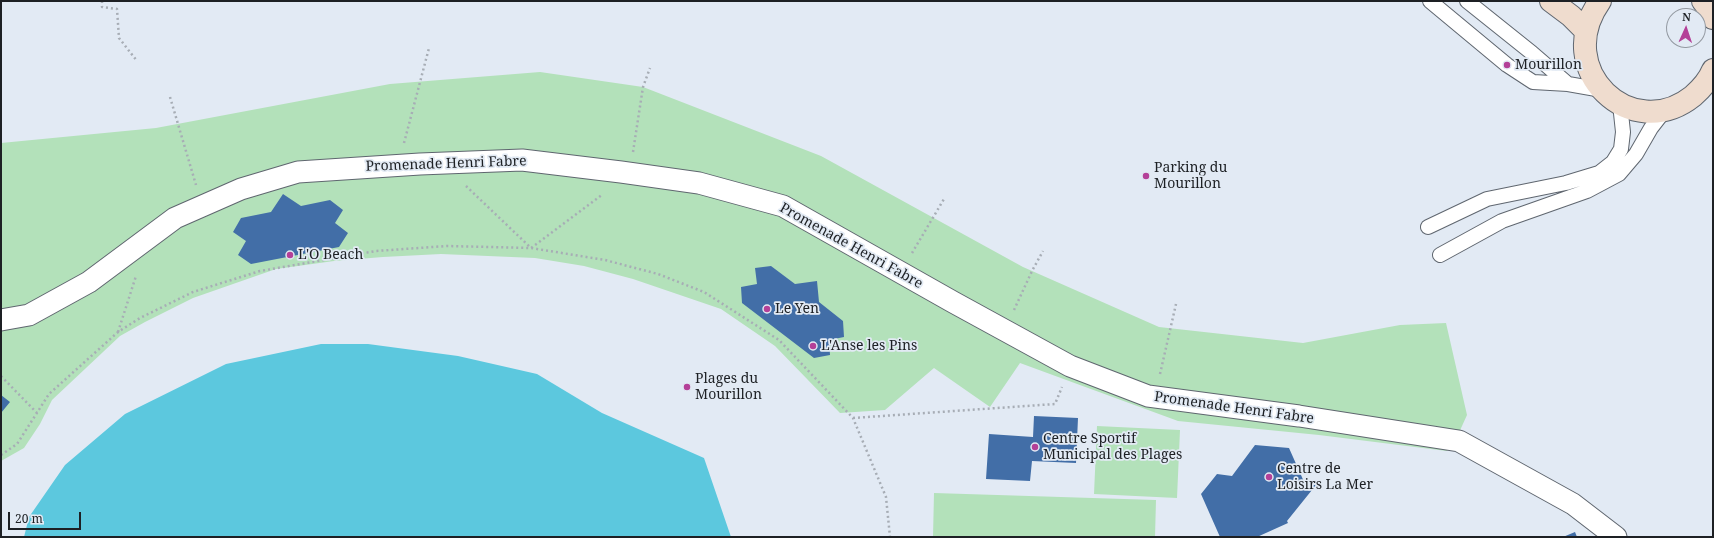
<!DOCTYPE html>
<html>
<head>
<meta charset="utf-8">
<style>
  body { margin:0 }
  #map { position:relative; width:1714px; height:538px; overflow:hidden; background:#e2eaf4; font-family:"Noto Serif",serif }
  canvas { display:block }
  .frame { position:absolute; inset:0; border:2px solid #1d2024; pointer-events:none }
  .north { position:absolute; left:1666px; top:8px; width:40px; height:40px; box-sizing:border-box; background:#e2eaf4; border:1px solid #9399a1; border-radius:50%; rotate:3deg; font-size:11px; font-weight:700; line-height:16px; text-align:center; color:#1d2024 }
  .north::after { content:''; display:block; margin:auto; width:14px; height:18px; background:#b44098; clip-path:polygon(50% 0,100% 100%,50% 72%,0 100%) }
  .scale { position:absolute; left:8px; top:512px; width:73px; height:18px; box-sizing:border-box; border:2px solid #1d2024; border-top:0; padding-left:5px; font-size:12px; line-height:14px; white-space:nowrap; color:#1d2024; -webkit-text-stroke:3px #e2eaf4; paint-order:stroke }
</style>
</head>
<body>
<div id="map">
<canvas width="1714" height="538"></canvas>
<div class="frame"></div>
<div class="north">N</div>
<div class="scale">20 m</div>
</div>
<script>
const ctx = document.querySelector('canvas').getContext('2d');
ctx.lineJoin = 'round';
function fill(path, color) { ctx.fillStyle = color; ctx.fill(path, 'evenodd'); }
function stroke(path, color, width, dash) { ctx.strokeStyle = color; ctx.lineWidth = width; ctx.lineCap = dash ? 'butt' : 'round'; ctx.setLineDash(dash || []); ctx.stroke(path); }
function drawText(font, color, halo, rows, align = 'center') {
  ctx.font = font + ' "Noto Serif",serif'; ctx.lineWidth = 3.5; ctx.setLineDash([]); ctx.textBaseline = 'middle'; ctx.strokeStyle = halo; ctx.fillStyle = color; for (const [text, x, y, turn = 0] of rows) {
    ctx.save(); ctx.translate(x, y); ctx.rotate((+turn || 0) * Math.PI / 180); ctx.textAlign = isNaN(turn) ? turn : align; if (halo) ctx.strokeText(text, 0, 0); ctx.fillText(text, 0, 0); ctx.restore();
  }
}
const green = new Path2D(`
  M540,72L643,87L821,156L1023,267L1159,327L1303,343L1400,325L1446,323L1467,415L1457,437L1447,451L1319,435L1178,421L1020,363L990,407L934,368L885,410L840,413L775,346L721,309L633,279L584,266L535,258L441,254L383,257L334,261L276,269L193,298L145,322L120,336L52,400L40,424L24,448L1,461V143L156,128L390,84Z
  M1097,426L1180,430L1177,498L1094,494Z
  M934,493L1156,500L1155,537H933Z`);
const water = new Path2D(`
  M321,344H368L458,356L537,374L602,413L704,458L731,537H24L29,517L65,465L125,414L226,364Z`);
const building = new Path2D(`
  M283,194L301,206L330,200L343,210L335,223L348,233L339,247L251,264L238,255L246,241L233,232L241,218L271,212Z
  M771,266L795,284L817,281L819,302L843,321L844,337L829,340L830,355L814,358L742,303L741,287L757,284L755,268Z
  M1,395L10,402L1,413Z
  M1034,416L1078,418L1076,463L1032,461L1030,481L986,479L989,434L1033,437Z
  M1255,445L1289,448L1305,484L1316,485L1287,521L1288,523L1257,537H1220L1201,494L1217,474L1232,476Z
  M1575,532L1577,537H1563Z`);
const path = new Path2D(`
  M102,1V7L117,9L119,38L137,61
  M170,97L196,185
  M404,143L429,48
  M633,152L643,87L650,68
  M466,186L531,248L603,194
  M912,253L944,199
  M1014,310L1032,271L1043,251
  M118,332L136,276
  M1160,374L1176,304
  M1,376L37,413
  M853,418L1055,404L1062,387
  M1,455L17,444L49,394L118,332L140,318L193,292L260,271L376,251L447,246L531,248L605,260L658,274L704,292L779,340L853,418L886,497L890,537`);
const service = new Path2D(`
  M1430,1L1507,65L1533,82L1568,84L1602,90
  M1467,1L1532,53L1568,84
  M1428,227L1487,199L1566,183L1599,173L1613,162L1621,149L1623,132L1620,104
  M1440,255L1502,221L1587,191L1619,174L1636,154L1651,128L1665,110`);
const pedestrian = new Path2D(`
  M1,320L29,315L89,282L175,218L241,189L298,172L420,164L522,160L621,172L699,183L783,206L953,302L1070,366L1148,396L1299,416L1459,441L1573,504L1616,537`);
const secondary = new Path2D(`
  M1551,1L1571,16L1585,30
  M1600,1C1551,70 1632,145 1693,96C1701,89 1709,80 1713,70
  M1703,1L1706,5L1713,18`);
const markers = [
  [1507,65,4,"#b44098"],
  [1146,176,4,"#b44098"],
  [290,255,4,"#b44098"],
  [767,309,4,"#b44098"],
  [813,346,4,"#b44098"],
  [687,387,4,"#b44098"],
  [1035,447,4,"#b44098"],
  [1269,477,4,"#b44098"]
];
const poiNames = [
  ["Mourillon",1515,65],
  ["Parking du",1154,168],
  ["Mourillon",1154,184],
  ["L'O Beach",298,255],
  ["Le Yen",775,309],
  ["L'Anse les Pins",821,346],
  ["Plages du",695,379],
  ["Mourillon",695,395],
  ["Centre Sportif",1043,439],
  ["Municipal des Plages",1043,455],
  ["Centre de",1277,469],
  ["Loisirs La Mer",1277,485]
];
const streetNames = [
  ["Promenade Henri Fabre",446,164,-2],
  ["Promenade Henri Fabre",851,246,29],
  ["Promenade Henri Fabre",1234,408,8]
];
fill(green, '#b3e1ba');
fill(water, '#5cc8de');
fill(building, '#426ea7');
stroke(service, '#5f666f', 16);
stroke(pedestrian, '#5f666f', 23);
stroke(secondary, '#5f666f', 24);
stroke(path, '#a7adb5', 2.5, [2, 3]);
stroke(service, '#fff', 14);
stroke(pedestrian, '#fff', 21);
stroke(secondary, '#efdcce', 22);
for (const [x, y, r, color] of markers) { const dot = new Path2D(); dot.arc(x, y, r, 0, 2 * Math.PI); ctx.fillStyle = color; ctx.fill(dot); stroke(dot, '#e2eaf4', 1.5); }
drawText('14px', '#1d2024', '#e2eaf4', poiNames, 'left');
drawText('14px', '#1d2024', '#e2eaf4', streetNames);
</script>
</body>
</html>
